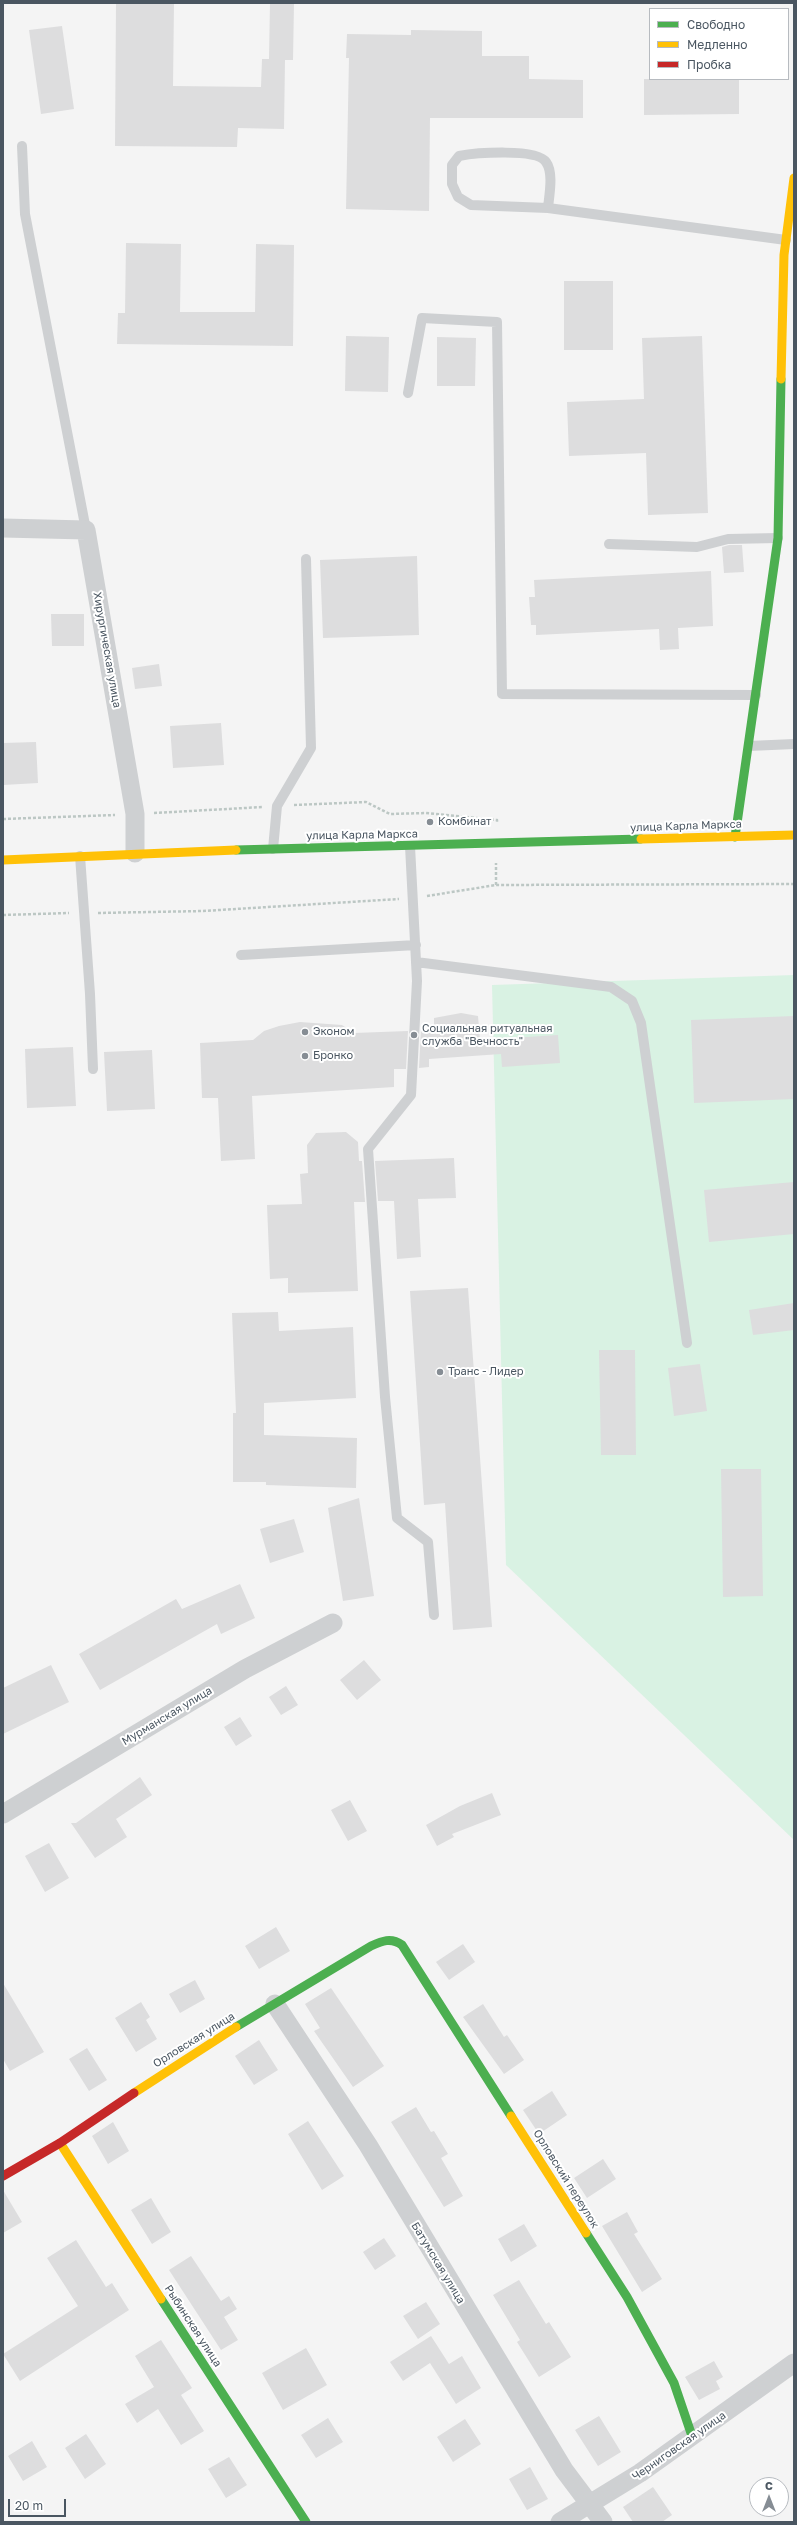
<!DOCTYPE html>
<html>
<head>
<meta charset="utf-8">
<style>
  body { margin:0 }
  #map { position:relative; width:797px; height:2525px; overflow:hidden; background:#f4f4f4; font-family:"Golos Text",sans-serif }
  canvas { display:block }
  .frame { position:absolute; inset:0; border:4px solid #4a5661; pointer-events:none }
  .legend { position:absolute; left:649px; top:8px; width:140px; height:72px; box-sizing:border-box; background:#fff; border:1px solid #b7bbc0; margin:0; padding:5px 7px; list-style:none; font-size:12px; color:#4a5661 }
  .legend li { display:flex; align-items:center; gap:8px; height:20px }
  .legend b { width:20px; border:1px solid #b7bbc0 }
  .north { position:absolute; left:749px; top:2477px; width:40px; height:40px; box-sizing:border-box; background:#fff; border:1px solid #b7bbc0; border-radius:50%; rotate:0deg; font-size:11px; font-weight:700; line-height:16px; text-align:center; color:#4a5661 }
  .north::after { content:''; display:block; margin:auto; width:14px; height:18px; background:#868d94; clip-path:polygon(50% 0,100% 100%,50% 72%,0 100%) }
  .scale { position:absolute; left:8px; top:2499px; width:58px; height:18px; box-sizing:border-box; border:2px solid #4a5661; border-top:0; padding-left:5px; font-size:12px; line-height:14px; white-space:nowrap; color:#4a5661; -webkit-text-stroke:3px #fff; paint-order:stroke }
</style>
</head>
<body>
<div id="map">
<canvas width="797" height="2525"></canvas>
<div class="frame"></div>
<ul class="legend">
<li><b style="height:5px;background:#4caf50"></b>Свободно</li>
<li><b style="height:5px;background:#ffc107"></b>Медленно</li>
<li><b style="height:5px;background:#c62828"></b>Пробка</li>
</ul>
<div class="north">С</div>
<div class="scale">20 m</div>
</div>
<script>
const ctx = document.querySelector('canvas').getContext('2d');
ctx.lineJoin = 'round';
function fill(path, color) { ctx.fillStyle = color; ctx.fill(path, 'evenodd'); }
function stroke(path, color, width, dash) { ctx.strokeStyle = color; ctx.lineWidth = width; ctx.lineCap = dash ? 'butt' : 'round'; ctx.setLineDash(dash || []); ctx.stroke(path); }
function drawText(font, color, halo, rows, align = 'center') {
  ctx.font = font + ' "Golos Text",sans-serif'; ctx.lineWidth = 4; ctx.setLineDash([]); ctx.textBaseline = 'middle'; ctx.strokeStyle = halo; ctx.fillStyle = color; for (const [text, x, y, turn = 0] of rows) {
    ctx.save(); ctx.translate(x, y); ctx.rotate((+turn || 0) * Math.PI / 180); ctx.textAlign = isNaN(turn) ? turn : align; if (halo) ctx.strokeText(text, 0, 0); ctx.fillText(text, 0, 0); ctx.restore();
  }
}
const green = new Path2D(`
  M794,975V1840L506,1565L492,985Z`);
const building = new Path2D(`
  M116,3H174L173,86L261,87L262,59H269L270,3H294L293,60H285L284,129L238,128L237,147L115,146Z
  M62,26L74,109L41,114L29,30Z
  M411,30L482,31V56H529V79L583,80V118H430L429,211L346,209L349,58H346L347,34L411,35Z
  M644,79H739V114L644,115Z
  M126,243L181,244L180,312H255L256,244L294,245L293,346L117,344L118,313H125Z
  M564,281H613V350H564Z
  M346,336L389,337L388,392L345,391Z
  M702,336L708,513L648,515L646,453L569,456L567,402L644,399L642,338Z
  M437,337L476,338L475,386H437Z
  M729,545H742L744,572L724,573L722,547Z
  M417,556L419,635L323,638L320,560Z
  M711,571L713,626L678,628L679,649L660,650L659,629L536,635V625H531L529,597H535L534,580Z
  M51,614H84V646H52Z
  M159,664L162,686L135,689L132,668Z
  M221,723L224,765L173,768L170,726Z
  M36,742L38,783L3,785V743Z
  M461,1013L478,1016L480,1040L558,1035L560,1063L502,1067L501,1054L429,1059V1067L419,1068L421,1030H434V1018Z
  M794,1016V1099L694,1103L691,1020Z
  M300,1022L342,1025L354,1033L408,1031L406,1069H394V1087L252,1096L255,1159L221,1161L218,1098H202L200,1043L253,1040L264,1031L279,1026Z
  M73,1047L76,1106L27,1108L25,1049Z
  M152,1050L155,1109L107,1111L104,1052Z
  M346,1132L358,1142L359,1161H362L365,1202H354L358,1291L288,1293V1278L270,1279L267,1205L302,1204L300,1174L308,1173L307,1145L316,1133Z
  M454,1158L456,1198L418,1199L421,1257L397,1259L394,1201H378L375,1161Z
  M794,1182V1234L709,1242L704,1190Z
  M468,1288L492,1627L453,1630L445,1503L424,1505L410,1291Z
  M794,1303V1330L753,1335L749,1310Z
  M278,1312L279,1331L353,1327L356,1398L264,1403V1435L357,1438L356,1488L266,1485V1482H233V1413H236L232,1313Z
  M599,1350H635L636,1455H601Z
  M700,1364L707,1411L674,1416L668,1368Z
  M721,1469H761L763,1596L723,1597Z
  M359,1498L374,1596L343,1601L328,1508Z
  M294,1519L304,1552L270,1563L260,1529Z
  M240,1584L255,1618L221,1634L217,1624L100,1690L79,1654L176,1599L182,1609Z
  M364,1660L381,1680L357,1700L340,1680Z
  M51,1665L69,1702L3,1734V1688Z
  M286,1686L298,1705L281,1715L269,1697Z
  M240,1717L252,1736L236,1746L224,1727Z
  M140,1777L152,1795L116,1819L127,1837L95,1858L71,1823H76Z
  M492,1793L501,1815L452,1834L454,1837L437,1846L426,1825L460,1806Z
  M350,1800L367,1831L348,1841L331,1810Z
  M49,1843L69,1878L45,1892L25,1856Z
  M276,1927L290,1951L259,1969L245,1946Z
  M463,1944L475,1962L449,1980L436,1962Z
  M195,1980L205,1999L180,2013L169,1994Z
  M3,1983L44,2052L10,2071L3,2059Z
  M331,1988L384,2066L353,2087L314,2031L320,2028L305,2004Z
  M141,2002L150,2017L146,2020L157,2039L136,2052L115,2018Z
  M483,2004L504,2037L507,2035L524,2060L504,2074L463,2017Z
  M259,2040L278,2070L254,2085L235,2056Z
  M87,2048L107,2080L89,2091L69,2059Z
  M552,2091L567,2115L539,2134L523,2110Z
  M416,2107L431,2132L434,2131L448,2154L441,2158L463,2196L444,2207L391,2122Z
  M308,2121L344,2176L322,2190L288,2134Z
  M113,2122L129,2151L108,2164L92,2136Z
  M603,2159L616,2179L587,2198L574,2178Z
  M3,2190L22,2222L3,2233Z
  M151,2198L171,2232L152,2244L131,2210Z
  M627,2212L638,2232L634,2234L662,2279L642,2292L602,2226Z
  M524,2224L537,2246L511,2262L498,2239Z
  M384,2238L396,2256L375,2270L363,2252Z
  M76,2240L106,2287L112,2283L129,2310L20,2381L3,2354L78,2306L47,2258Z
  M191,2256L221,2301L229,2296L237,2309L224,2317L238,2340L221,2350L169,2270Z
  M519,2280L546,2324L549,2322L571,2357L539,2377L517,2342L520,2340L493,2295Z
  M426,2302L440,2324L418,2339L403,2316Z
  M431,2336L449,2364L462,2356L481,2388L456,2404L430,2363L403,2381L390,2362Z
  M161,2340L192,2388L181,2395L204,2431L181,2445L158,2409L137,2423L125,2404L154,2387L135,2356Z
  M306,2348L327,2385L283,2410L262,2373Z
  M714,2361L723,2377L716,2381L720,2389L699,2400L685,2377Z
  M599,2416L621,2452L598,2466L575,2430Z
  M328,2418L343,2442L316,2458L301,2435Z
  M465,2419L481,2444L453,2462L437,2437Z
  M86,2434L106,2464L85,2479L65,2448Z
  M32,2441L47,2467L23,2481L8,2456Z
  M229,2457L247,2485L226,2498L208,2469Z
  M530,2467L548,2499L527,2510L509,2479Z
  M653,2487L672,2515L662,2522H633L623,2507Z`);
const path = new Path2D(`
  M294,805L366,802L390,814L426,813L497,820V822
  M154,813L263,807
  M3,819L115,815
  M496,885V863
  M427,896L496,885L794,884
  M98,913L203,911L399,899
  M3,915L69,913`);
const lane = new Path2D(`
  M22,146L25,214L86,530
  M548,208C549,196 554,173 546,162C537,148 475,153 459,156L452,165V184L458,197L471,205L548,208L786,240
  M408,393L422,318L497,322L502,694L756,695
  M609,544L697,547L728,539L778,538
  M749,746L794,744
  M410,846L417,981L411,1095L368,1149L385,1397L397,1518L428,1542L434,1615
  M273,849L277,806L311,748L306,559
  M80,856L90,994L93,1069
  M241,955L416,945
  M416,962L611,987L632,1001L641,1023L687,1343`);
const street = new Path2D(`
  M3,528L86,530L135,814V853
  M3,1814L245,1669L333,1623
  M275,2004L368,2145L564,2470L603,2522
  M560,2522L640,2473L794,2363`);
const fast = new Path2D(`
  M735,837L778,538L781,379
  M236,850L641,839
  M236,2027L371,1946C382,1941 391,1937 402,1945L511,2116
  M586,2233L627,2297L674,2383L692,2436
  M161,2299L306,2522`);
const slow = new Path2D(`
  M781,379L784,255L794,178
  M641,839L794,835
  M3,860L236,850
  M134,2093L236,2027
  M511,2116L586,2233
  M60,2143L161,2299`);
const jam = new Path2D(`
  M3,2176L60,2143L134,2093`);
const markers = [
  [430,822,4,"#868d94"],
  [305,1032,4,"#868d94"],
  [414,1035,4,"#868d94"],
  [305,1056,4,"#868d94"],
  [440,1372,4,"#868d94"]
];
const streetNames = [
  ["Хирургическая улица",107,650,80],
  ["улица Карла Маркса",686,826,-2],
  ["улица Карла Маркса",362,835,-1],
  ["Мурманская улица",167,1716,-31],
  ["Орловская улица",194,2040,-32],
  ["Орловский переулок",566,2179,58],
  ["Батумская улица",438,2263,59],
  ["Рыбинская улица",193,2326,57],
  ["Черниговская улица",679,2446,-35]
];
const poiNames = [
  ["Комбинат",438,822],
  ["Социальная ритуальная",422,1029],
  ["служба \"Вечность\"",422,1042],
  ["Эконом",313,1032],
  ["Бронко",313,1056],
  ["Транс - Лидер",448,1372]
];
fill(green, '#d9f2e3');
fill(building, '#ddddde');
stroke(path, '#bcc7c4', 2.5, [3, 2]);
stroke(lane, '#ced0d2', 10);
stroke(street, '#ced0d2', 19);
stroke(fast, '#4caf50', 9);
stroke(slow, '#ffc107', 9);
stroke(jam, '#c62828', 9);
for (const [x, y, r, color] of markers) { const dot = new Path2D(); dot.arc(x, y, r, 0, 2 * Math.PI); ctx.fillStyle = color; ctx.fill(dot); stroke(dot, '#fff', 1.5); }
drawText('11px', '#4a5661', '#fff', streetNames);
drawText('11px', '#4a5661', '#fff', poiNames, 'left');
</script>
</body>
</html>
